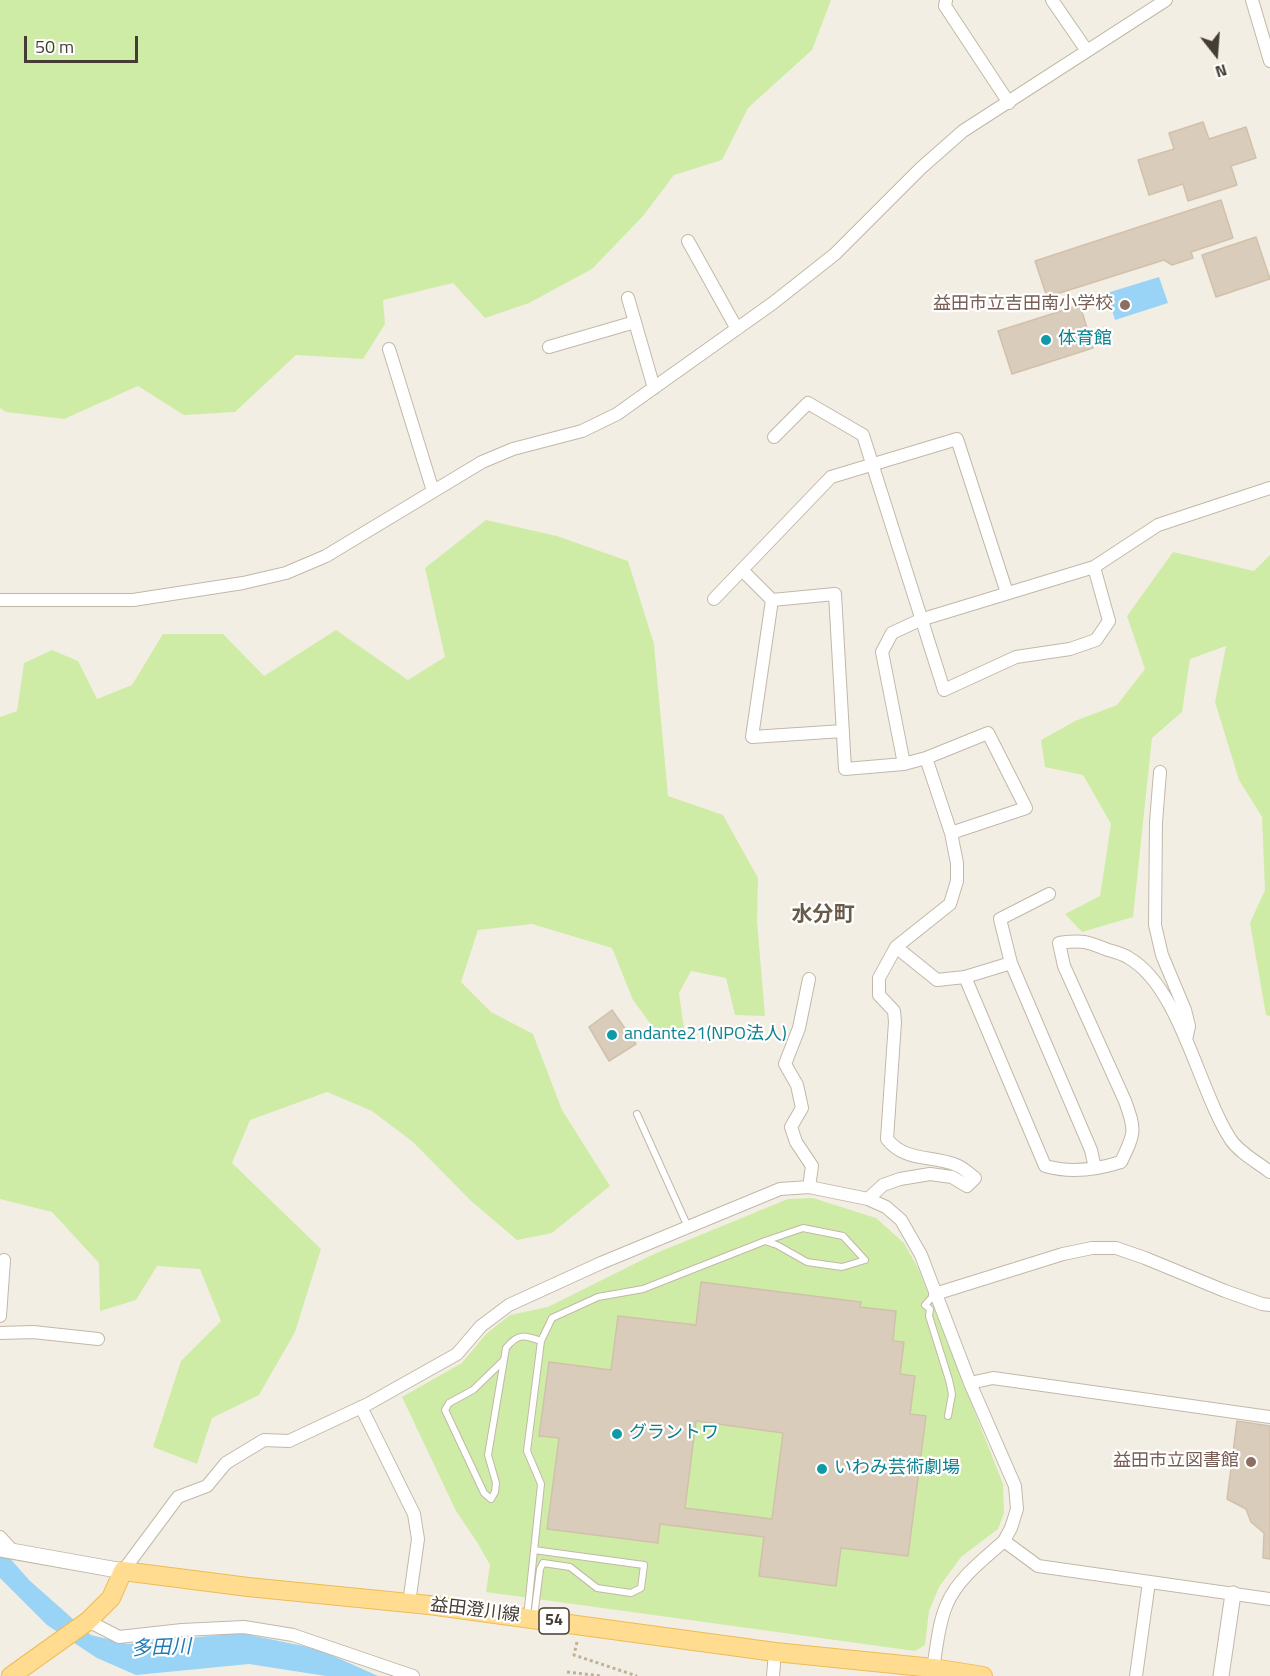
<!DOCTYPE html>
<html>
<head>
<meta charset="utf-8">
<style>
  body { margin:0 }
  #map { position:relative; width:1270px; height:1676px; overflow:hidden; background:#f3eee3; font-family:"Titillium Web",sans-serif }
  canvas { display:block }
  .north { position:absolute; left:1186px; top:24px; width:60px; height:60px; -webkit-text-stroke:4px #fff; paint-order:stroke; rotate:163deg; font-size:16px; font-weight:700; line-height:24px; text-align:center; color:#453d33 }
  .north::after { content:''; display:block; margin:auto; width:21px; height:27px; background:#453d33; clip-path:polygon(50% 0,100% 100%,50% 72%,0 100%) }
  .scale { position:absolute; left:24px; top:36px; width:114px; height:27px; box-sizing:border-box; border:3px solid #453d33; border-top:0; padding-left:8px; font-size:18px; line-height:21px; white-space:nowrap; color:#453d33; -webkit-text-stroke:4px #fff; paint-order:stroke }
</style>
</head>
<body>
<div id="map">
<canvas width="1270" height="1676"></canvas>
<div class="north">N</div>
<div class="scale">50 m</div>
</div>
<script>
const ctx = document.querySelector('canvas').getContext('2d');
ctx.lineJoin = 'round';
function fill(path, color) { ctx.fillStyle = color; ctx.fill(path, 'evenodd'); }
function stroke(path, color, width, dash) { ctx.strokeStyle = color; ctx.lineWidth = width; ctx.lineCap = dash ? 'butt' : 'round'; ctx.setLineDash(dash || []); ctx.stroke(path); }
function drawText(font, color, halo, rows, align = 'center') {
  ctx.font = font + ' "Titillium Web","Noto Sans JP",sans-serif'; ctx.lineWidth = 4.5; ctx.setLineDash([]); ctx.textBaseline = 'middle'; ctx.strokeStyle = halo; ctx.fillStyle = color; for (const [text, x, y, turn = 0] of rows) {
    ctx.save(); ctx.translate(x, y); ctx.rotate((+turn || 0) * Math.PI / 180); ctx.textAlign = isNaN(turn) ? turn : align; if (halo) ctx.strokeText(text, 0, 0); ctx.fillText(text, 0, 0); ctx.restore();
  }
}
const green = new Path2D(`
  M0,0H831L812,50L748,108L722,160L674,175L643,216L592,269L529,303L485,318L453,283L383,300L385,324L363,359L296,355L235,412L184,415L138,386L64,419L6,412L0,408Z
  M486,520L557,536L628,561L654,644L668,796L723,815L758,878L757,921L765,1016L735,1015L726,978L691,971L679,993L684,1029L655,1030L633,1000L612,948L532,924L478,930L461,982L491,1012L533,1034L562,1110L610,1186L552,1233L517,1240L471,1201L413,1142L372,1111L327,1092L250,1120L232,1163L321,1249L295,1332L259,1395L212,1418L197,1464L153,1447L181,1361L221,1321L200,1269L157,1266L136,1300L100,1311L99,1263L52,1212L0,1199V717L17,711L24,663L52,650L78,661L97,699L132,685L163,634H223L264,676L336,630L408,680L445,657L425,568Z
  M1173,552L1254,571L1270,555V1016L1266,1015L1250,923L1265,890L1262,817L1239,780L1215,702L1226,646L1190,659L1182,712L1152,738L1133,917L1082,932L1065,914L1100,896L1111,824L1083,775L1045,767L1041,740L1075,721L1117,705L1145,669L1127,616Z
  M813,1198L876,1218L904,1243L919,1270L1003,1484L1004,1513L998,1529L961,1557L939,1587L929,1611L925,1645L915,1651L486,1592L490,1565L477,1542L456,1511L402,1397L462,1363L486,1334L510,1315L548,1307L654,1254L788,1199Z`);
const water = new Path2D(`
  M1159,277L1168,303L1115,320L1107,293Z
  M0,1547L29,1580L91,1635L128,1644L240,1633L318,1649L378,1676H326L249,1664L136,1675L97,1658L47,1625L0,1578Z`);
const building = new Path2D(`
  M1203,122L1209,139L1246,127L1256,158L1231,166L1237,185L1188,201L1183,184L1149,195L1138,160L1174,149L1169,133Z
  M1221,200L1233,238L1191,252L1193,258L1172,265L1164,260L1047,297L1035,261Z
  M1256,237L1270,279L1216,297L1202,255Z
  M1080,305L1093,348L1012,374L998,331Z
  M612,1010L636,1044L609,1061L589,1027Z
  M701,1282L861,1302L860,1307L896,1311L893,1341L904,1342L900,1374L915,1376L910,1414L926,1416L908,1556L841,1548L836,1586L759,1576L764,1537L660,1524L658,1543L547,1529L559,1438L539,1436L549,1362L611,1370L618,1316L696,1325ZM696,1421L783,1433L772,1519L685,1508Z
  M1237,1421L1270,1426V1559L1263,1558L1264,1533L1251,1522L1246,1509L1227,1499Z`);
const path = new Path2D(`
  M577,1642L574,1655L637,1676
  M567,1672L602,1676`);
const service = new Path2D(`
  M637,1114L688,1227
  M935,1294L925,1305L930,1309L929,1316L949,1380L952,1394L948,1416
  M503,1361L473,1390L449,1403L445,1410L484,1493L491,1499L495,1492L496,1483L488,1455L506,1348C518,1333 524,1335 541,1341
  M534,1550L644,1565L641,1588L631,1593L597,1588L570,1567L543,1563L540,1569L534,1617
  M527,1617L541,1484L527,1451L541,1341L552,1318L598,1297L643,1289L765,1241L803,1228L843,1236L865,1260L842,1267L807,1262L777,1245L765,1241`);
const minor = new Path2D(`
  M946,0L945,6L1009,103
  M1052,0L1087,51
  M1252,0L1270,61
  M688,241L737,329
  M628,298L654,388
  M549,347L635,322
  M389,349L433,491
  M774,437L808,403L863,435L944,690L1016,657L1070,649L1096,640L1109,621L1094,567
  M742,570L772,600L752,737L843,731
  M714,599L831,477L957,439L1007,593
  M0,600H133L243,583L286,573L326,556L482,462L513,449L582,431L617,414L773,303L835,254L921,168L963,131L1166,0
  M772,600L835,594L845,769L904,764L926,758L988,733L1026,808L951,833
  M904,764L882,652L892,633L920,620L1094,567L1158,525L1270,488
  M1160,772L1156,822L1155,925L1162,955L1185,1010L1189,1026L1186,1040
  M1049,894L1000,919L1011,963L1091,1150L1095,1168
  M896,947L937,980L965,977L1011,963
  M965,977L1045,1166C1070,1173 1096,1170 1121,1162C1135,1133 1136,1131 1125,1101L1064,966L1059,943C1083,940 1086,941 1108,950C1115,952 1123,954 1129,958C1180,987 1199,1092 1231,1140C1240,1153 1257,1162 1270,1172
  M809,979L799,1028L785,1064L797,1085L802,1108L791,1127L796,1142L812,1166L809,1187
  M868,1199L883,1185L900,1179L930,1174L952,1177L967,1186L975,1178C969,1174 963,1167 956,1165C931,1155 905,1162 887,1139L895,1022L894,1011L879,995V978L896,947L950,904L957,881V863L951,833L926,758
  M935,1294L1063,1254L1092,1248H1116L1145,1258L1225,1291L1262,1304L1270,1305
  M0,1316L4,1260
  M0,1333L33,1332L98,1339
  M970,1383L993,1378L1270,1417
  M361,1407L414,1514L418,1539L409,1603
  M0,1537L13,1551
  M123,1571L178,1497L207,1486L226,1463L264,1440L289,1441L368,1404L457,1354L481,1326L509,1305L601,1263L780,1189L809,1187L868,1199L886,1207L901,1220L921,1255L970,1383L1015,1486L1017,1509L1011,1528L1004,1541L1038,1566L1270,1599
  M88,1621L119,1637L182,1630L244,1627L293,1635L413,1676
  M933,1668C937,1647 938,1624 947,1604C958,1578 984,1559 1004,1541
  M773,1676L775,1652
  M1136,1676L1149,1582`);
const tertiary = new Path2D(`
  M0,1549L123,1571
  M1221,1676L1233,1594`);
const primary = new Path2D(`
  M11,1676L88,1621L111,1598L123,1571L248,1587L429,1605L775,1652L933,1668L983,1676`);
const markers = [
  [1125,305,6,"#8d6e63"],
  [1046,340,6,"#0f9aa8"],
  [612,1035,6,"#0f9aa8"],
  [617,1434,6,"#0f9aa8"],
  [1251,1462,6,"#8d6e63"],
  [822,1469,6,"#0f9aa8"]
];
const shields = [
  [554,1621,30]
];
const shieldNames = [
  ["54",554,1621]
];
const educationNames = [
  ["益田市立吉田南小学校",1113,305],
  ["益田市立図書館",1239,1462]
];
const cultureNames = [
  ["体育館",1058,340],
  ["andante21(NPO法人)",624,1035],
  ["グラントワ",629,1434],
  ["いわみ芸術劇場",834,1469]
];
const streetNames = [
  ["益田澄川線",475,1611,7]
];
const waterNames = [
  ["多田川",161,1649,-2]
];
const quarterNames = [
  ["水分町",823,916]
];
fill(green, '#cfeca7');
fill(water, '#99d3f6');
fill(building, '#d9ccba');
stroke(building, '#d1c1aa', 1.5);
stroke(service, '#c2b8a8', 8);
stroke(minor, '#c2b8a8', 14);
stroke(tertiary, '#c2b8a8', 17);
stroke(primary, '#eebb56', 20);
stroke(path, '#c2b195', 3, [3, 3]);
stroke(service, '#fff', 6);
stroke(minor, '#fff', 12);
stroke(tertiary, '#fff', 15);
stroke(primary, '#ffdc90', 18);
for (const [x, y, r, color] of markers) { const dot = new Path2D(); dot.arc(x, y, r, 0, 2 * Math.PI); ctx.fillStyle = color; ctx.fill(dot); stroke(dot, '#fff', 2); }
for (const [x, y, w] of shields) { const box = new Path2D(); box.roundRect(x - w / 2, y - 13, w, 26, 4.5); ctx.fillStyle = '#fff'; ctx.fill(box); stroke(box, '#453d33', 1.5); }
drawText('bold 16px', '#453d33', null, shieldNames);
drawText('18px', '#785e54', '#fff', educationNames, 'right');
drawText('18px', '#0d838f', '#fff', cultureNames, 'left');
drawText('18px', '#453d33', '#fff', streetNames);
drawText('italic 20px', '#227ab2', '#fff', waterNames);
drawText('bold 21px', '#695b49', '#fff', quarterNames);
</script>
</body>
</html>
